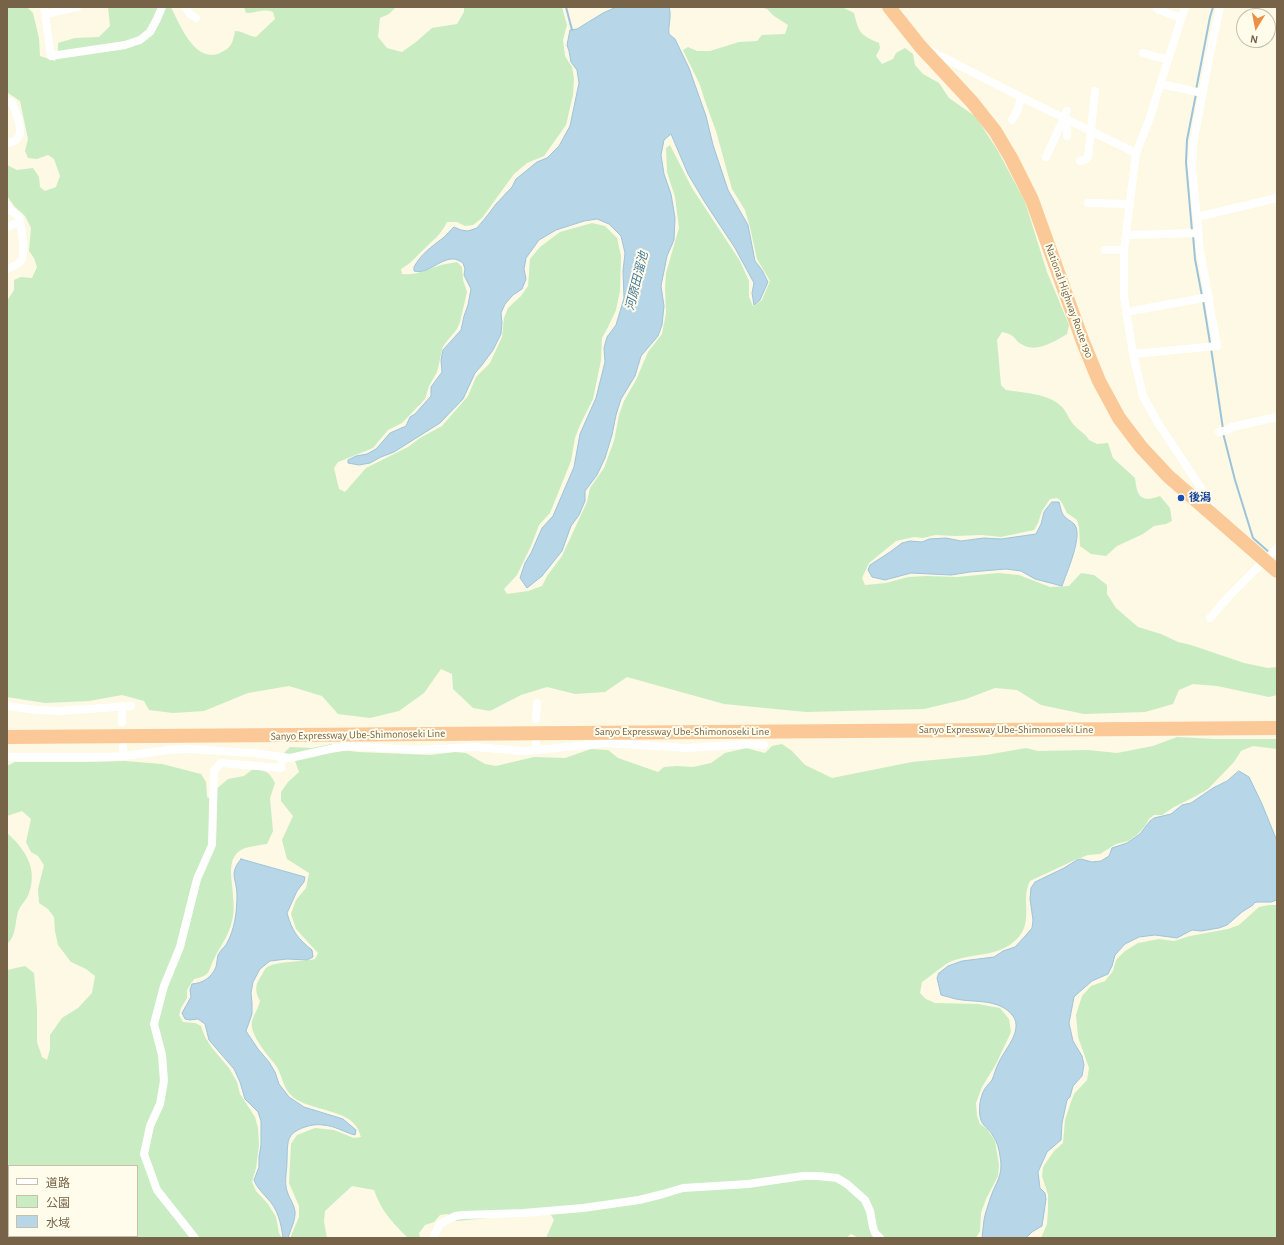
<!DOCTYPE html>
<html>
<head>
<meta charset="utf-8">
<style>
  body { margin:0 }
  #map { position:relative; width:1284px; height:1245px; overflow:hidden; background:#fdf9e4; font-family:"Alegreya Sans","Noto Sans JP",sans-serif }
  canvas { display:block }
  .frame { position:absolute; inset:0; border:8px solid #776448; pointer-events:none }
  .legend { position:absolute; left:8px; top:1165px; width:130px; height:72px; box-sizing:border-box; background:#fffceb; border:1px solid #c9bfaa; margin:0; padding:5px 7px; list-style:none; font-size:12px; color:#776448 }
  .legend li { display:flex; align-items:center; gap:8px; height:20px }
  .legend b { width:20px; border:1px solid #c9bfaa }
  .north { position:absolute; left:1236px; top:8px; width:40px; height:40px; box-sizing:border-box; background:#fffceb; border:1px solid #c9bfaa; border-radius:50%; rotate:190deg; font-size:11px; font-weight:700; line-height:16px; text-align:center; color:#776448 }
  .north::after { content:''; display:block; margin:auto; width:14px; height:18px; background:#ed9043; clip-path:polygon(50% 0,100% 100%,50% 72%,0 100%) }
</style>
</head>
<body>
<div id="map">
<canvas width="1284" height="1245"></canvas>
<div class="frame"></div>
<ul class="legend">
<li><b style="height:5px;background:#fff"></b>道路</li>
<li><b style="height:11px;background:#c9ecc2"></b>公園</li>
<li><b style="height:11px;background:#b7d6e8"></b>水域</li>
</ul>
<div class="north">N</div>
</div>
<script>
const ctx = document.querySelector('canvas').getContext('2d');
ctx.lineJoin = 'round';
function fill(path, color) { ctx.fillStyle = color; ctx.fill(path, 'evenodd'); }
function stroke(path, color, width, dash) { ctx.strokeStyle = color; ctx.lineWidth = width; ctx.lineCap = dash ? 'butt' : 'round'; ctx.setLineDash(dash || []); ctx.stroke(path); }
function drawText(font, color, halo, rows, align = 'center') {
  ctx.font = font + ' "Alegreya Sans","Noto Sans JP",sans-serif'; ctx.lineWidth = 4; ctx.setLineDash([]); ctx.textBaseline = 'middle'; ctx.strokeStyle = halo; ctx.fillStyle = color; for (const [text, x, y, turn = 0] of rows) {
    ctx.save(); ctx.translate(x, y); ctx.rotate((+turn || 0) * Math.PI / 180); ctx.textAlign = isNaN(turn) ? turn : align; if (halo) ctx.strokeText(text, 0, 0); ctx.fillText(text, 0, 0); ctx.restore();
  }
}
const green = new Path2D(`
  M7,7H27L33,13L39,38L40,56L55,61L58,51V43L75,38L99,37L110,26L108,7H170L172,9C180,26 196,64 220,53C231,48 233,43 235,31C243,31 248,36 256,37L275,19L273,12C263,8 257,13 246,13L244,7H396L389,14L380,18L378,37L387,48L402,52L416,42L432,28L457,24L464,12V7L484,8L562,7L567,25L563,40L565,56L572,67L574,78L573,95L566,125L544,156L527,163L514,174L482,218L473,225L465,226L457,222H447C441,235 432,241 422,251C415,258 410,264 401,269L402,274C416,276 428,269 441,265C446,264 452,263 457,262L462,267L463,280L467,292L460,322L457,329L443,346L437,372L429,386L425,399L402,423L388,430L373,448L338,462L334,468L339,489L345,492L366,468L408,447L420,438L442,426L468,396L476,377L490,363L502,337L504,318L508,308L521,296L528,286L530,259L540,247L560,232L592,223L605,226L617,238L621,256L620,291L616,310L608,327L602,338L601,360L593,399L580,425L575,438L571,461L550,513L539,525L531,546L517,575L504,589L507,594L528,591L542,586L547,576L562,556L587,502L590,488L604,468L614,441L619,415L624,401L636,380L648,352L662,334L666,313L665,289L666,273L679,228L675,197L667,172L666,148L670,145L692,188L740,261L749,281V297L753,306L762,300L770,281L757,259L750,227L745,210L732,189L716,131L705,101L700,85L683,50L688,47L697,51H710L739,42L757,41L762,35L785,34L788,25L774,16L767,9L760,7H842L854,13C859,33 860,35 879,43L880,48L876,56L882,64L893,59L896,53L905,48L913,54L915,65L923,74L939,83L949,98L976,117L998,151L1025,202L1047,272L1069,325L1067,334C1055,341 1037,353 1023,345C1013,340 1017,335 1002,332L997,340L1001,385L1006,390C1024,393 1048,393 1062,407C1067,412 1069,420 1074,425C1079,431 1086,434 1089,440L1097,444L1108,443L1113,458L1135,478C1137,497 1141,503 1160,496L1170,508L1172,521L1166,524L1154,526L1143,534L1117,546L1106,556L1091,554L1080,546L1079,527L1077,520L1067,513L1061,501L1057,498L1050,499L1042,511L1038,523L1034,530L1001,537L982,535L956,536L935,535L923,538L914,537L896,541L869,563L862,578L865,585L886,583L908,577L926,576L957,577L998,573L1019,575L1050,587L1069,586L1081,573L1094,575L1107,585V594L1116,608L1138,627L1161,634L1178,642L1191,645L1244,663L1268,668L1277,667V695L1269,697L1217,686L1193,684L1179,690L1173,704L1145,712L1084,714L1041,705L1017,690L995,688L966,699L924,709L806,712L724,704L627,677L605,692L575,694L547,687L521,695L490,711L473,708L453,689L452,674L441,669L424,693L399,711L370,718L338,714L322,696L289,686L248,693L204,711L173,713L149,710L144,701L122,695L89,701L45,703L7,697V301L14,290V280L21,277L32,278L37,267L34,258L29,251L31,228L25,216L15,207L7,196V165L17,170L33,168L39,177L40,187L45,191L56,187L60,176L54,159L48,155L37,159L28,158L25,151L28,139L20,101L8,93L7,89Z
  M1177,737L1214,739H1277V749L1253,746L1241,751L1234,762L1208,789L1194,797L1174,807L1162,815H1154L1149,819L1145,826L1137,835L1128,841L1116,844L1100,854L1088,855L1075,860L1030,881C1021,898 1032,918 1021,934C1003,958 977,952 952,961C944,964 930,977 922,982L920,993L926,999L935,1003L978,1004L1000,1008L1009,1019L1011,1032L996,1064L982,1087L976,1103L977,1116L980,1124L987,1129L995,1141L999,1165L998,1176L986,1199L981,1213L980,1231L976,1238H859L851,1234L846,1238H546L554,1220L551,1215L530,1214L457,1221L448,1214L440,1215L434,1222L425,1225L419,1233L420,1238H408C392,1222 382,1212 374,1190L352,1186L325,1211L324,1222L327,1238H290L299,1217V1206L289,1183L291,1144L297,1135L315,1128L334,1130L354,1138L361,1137C360,1135 359,1131 358,1129C348,1109 310,1111 293,1097C282,1088 282,1072 274,1063C267,1054 249,1034 252,1021C254,1015 258,1008 260,1001C256,994 254,986 260,978C262,975 264,970 266,968C274,961 303,962 315,959L318,953L296,929L291,914L296,900L306,888L309,873L287,859L282,840L293,816L281,801V792L288,782L299,772L295,761L284,753L290,747L312,748L331,744L341,750L358,752L431,755L454,752L466,753L485,764L496,766L534,757L565,758L591,749L608,750L618,758L658,772L664,767L677,766L693,767L711,763L725,753L746,748L765,753L772,746L782,744L792,751L805,765L832,778L912,762L986,755L1026,748L1038,751L1088,750L1117,753L1153,746Z
  M124,761L162,764L201,774L206,782L207,797L213,800L215,790L228,779L244,776L253,769C266,771 269,771 275,783L270,798L273,831L267,844C260,845 252,846 245,848C224,856 233,880 233,897C234,904 234,914 232,921C229,935 221,945 215,957C207,972 212,975 194,979L187,990V998L181,1008L179,1015L183,1022L195,1023L201,1026L205,1037L212,1048L229,1068L237,1082L240,1094L255,1117L258,1128L259,1145L256,1168L252,1182L256,1191L268,1204L276,1217L279,1233L282,1238H7V970L25,966L34,973L37,1009V1042L42,1057L47,1060L50,1049V1035L62,1018L78,1008L92,993L95,976L86,969L71,962L58,945L55,931L54,917L48,909L39,903L38,889L44,865L38,856L31,852L26,842L31,819L22,811L7,816V766L15,762H92ZM9,1166H137V1236H9Z
  M7,833C25,849 38,868 29,893C27,900 20,905 18,912C15,922 16,937 7,944Z
  M1269,905H1277V1238H1041L1047,1224L1048,1211V1195L1042,1176L1043,1167L1054,1151L1063,1143L1065,1120L1071,1102L1074,1094L1087,1080L1089,1068L1078,1037L1076,1015L1082,996L1091,986L1105,981L1113,971L1116,960L1125,951L1138,943L1159,939L1174,941L1190,936L1228,929L1239,925L1259,907Z`);
const water = new Path2D(`
  M617,7H669C672,16 668,25 669,34L675,39L689,68L706,116L713,145L728,190L748,225L755,261L762,270L768,282L760,300L754,305L752,293L754,283L735,248L704,201L688,174L671,134L664,140L661,155L664,174L671,194L675,218L674,240L667,256L661,286L664,306L662,325L658,336L641,356L635,376L621,399L616,415L612,435L605,458L597,475L585,491V501L579,515L571,526L562,551L542,576L527,588L520,578L525,563L531,553L542,528L553,516L574,467L580,434L596,398L605,362L604,348L607,337L616,325L624,298L623,271L625,253L621,236L609,224L597,219L584,221L556,230L539,240L526,258L524,269L526,279L522,289L513,295L505,304L501,313L502,323L501,334L493,350L482,365L475,373L463,399L440,423L394,452L381,457L370,463L359,465L348,463V460L356,456L367,454L376,449L390,433L406,426L410,417L415,414L431,396V387L442,372L441,360L443,350L461,330L464,316L468,305L471,289L464,275L465,269L463,263C460,261 456,259 454,259C440,258 428,275 414,271V267C421,254 431,247 443,238C447,235 450,230 454,227L461,230L468,231L477,228L487,216L496,204L512,187L516,179L537,162L547,158L559,146L570,126L579,83L577,70L571,62L569,51L567,45L570,30L577,29L603,13Z
  M1052,502H1059C1061,508 1061,513 1065,517C1069,521 1074,522 1076,527C1081,540 1067,572 1062,586L1035,579L1021,571L1006,569L970,572L951,575L911,573L885,580L872,577L868,570L870,565L890,552L902,543L910,541L922,542L929,539L946,538L961,541L984,538L1001,539L1036,534L1041,524L1044,512Z
  M1239,771L1249,777L1262,804L1277,841V900L1271,902H1257L1254,903L1253,905L1242,912L1227,925L1219,928L1201,931L1192,930L1177,938L1155,935L1139,937L1125,944L1115,955L1112,966L1108,974L1092,981L1076,995L1074,997L1069,1023L1073,1041L1082,1056L1084,1065L1082,1076L1073,1086L1070,1097L1067,1100L1062,1123L1061,1140L1047,1152L1038,1172L1040,1188L1045,1193L1046,1199L1042,1226L1032,1232L1026,1238H982C983,1232 983,1226 984,1220C985,1213 988,1206 990,1199C995,1183 1004,1176 1000,1156C999,1149 997,1141 993,1136C991,1131 986,1128 983,1124C978,1118 979,1102 982,1095C984,1088 988,1085 992,1080C994,1075 997,1065 1000,1060C1006,1048 1023,1030 1013,1016C999,998 975,1003 956,999C951,998 946,996 941,995L937,978L939,973L948,966L962,961L994,957L1003,951L1015,947L1027,934L1032,928L1033,920L1030,899L1031,888L1035,882L1064,868L1077,860L1081,859L1092,862L1101,861L1109,856L1112,848L1127,843L1140,834L1150,821L1154,818L1171,814L1182,805L1191,803L1213,788L1227,781Z
  M241,859L305,877L304,882L297,891L287,913C292,931 298,939 312,950L313,957L307,960L287,959L270,961L260,969L253,982L251,993L252,1003V1014L246,1031L258,1049L269,1062L275,1072L279,1084L289,1097L304,1107L343,1119L356,1130L355,1135C343,1132 336,1126 323,1125C317,1124 311,1125 305,1127C285,1134 288,1142 287,1161C287,1171 284,1181 287,1191C289,1198 294,1204 295,1211C296,1219 290,1231 288,1238H283C281,1223 278,1209 267,1198C262,1192 257,1188 254,1180L259,1167V1157L261,1145V1121L258,1112L245,1099L240,1082L234,1069L209,1040L205,1024L198,1019L190,1020L185,1019L182,1013L191,997L190,990L192,984C203,983 211,978 216,967C217,963 217,959 218,955C220,951 223,948 226,945C235,929 237,912 237,894C236,877 229,874 241,859Z`);
const stream = new Path2D(`
  M566,7L572,30
  M1196,90L1210,17L1213,7
  M1192,231L1186,162L1187,140L1196,94
  M1193,235L1195,259L1202,296
  M1203,300L1210,343
  M1211,348L1223,429
  M1223,433L1235,480L1253,538L1270,553`);
const street = new Path2D(`
  M44,7L51,56L125,45L140,40L150,32L157,19L162,7
  M185,7L190,14L196,18
  M1185,7L1148,123L1136,153L1124,250V297L1133,354L1143,396L1158,423L1203,491L1212,511
  M1157,9L1181,18
  M45,14L77,7
  M927,49L1021,97L1136,153
  M1143,53L1168,60
  M1161,84L1202,93
  M7,102H12C15,112 26,133 16,140C14,142 10,142 7,143
  M1012,120L1018,109L1021,97
  M1067,136V120
  M1046,157L1067,111
  M1080,161L1085,160L1088,157L1095,91
  M1088,203L1130,204
  M7,205L11,211L19,216C21,225 26,253 21,261C17,265 12,267 7,269
  M1197,217L1277,198
  M7,227L20,222
  M1127,235L1198,233
  M1105,250H1124
  M1126,312L1209,297
  M1133,354L1217,346L1200,250L1192,168L1193,145L1209,58L1220,7
  M1219,432L1228,430L1232,427L1277,417
  M1210,618L1231,594L1277,548
  M7,706L37,710L59,711L131,706
  M536,719L537,703
  M122,722V706
  M536,743L537,750L607,743L686,748L750,744L764,745
  M123,746L124,756L168,750L190,749L253,753L290,758L330,749L350,746L417,750L475,747L522,751L537,750
  M7,757H104L124,756
  M195,1238L157,1190L144,1154L150,1126L160,1104L164,1081L162,1055L154,1024L164,986L180,947L197,879L212,845L214,771L221,763L281,768L283,758
  M433,1238L440,1224L455,1216L463,1215L523,1213L583,1208L639,1200L663,1194L683,1188L748,1184L803,1176H818L837,1178L847,1184L865,1200L870,1211L873,1227L875,1233L880,1238`);
const highway = new Path2D(`
  M889,7L920,46L972,102L995,131L1011,158L1032,200L1083,342L1099,381L1119,418L1141,447L1168,476L1277,571
  M7,737L1277,728`);
const markers = [
  [1181,498,4,"#1a4fb4"]
];
const streetNames = [
  ["National Highway Route 190",1069,301,70],
  ["Sanyo Expressway Ube-Shimonoseki Line",1006,730],
  ["Sanyo Expressway Ube-Shimonoseki Line",682,732],
  ["Sanyo Expressway Ube-Shimonoseki Line",358,735,-1]
];
const transitNames = [
  ["後潟",1189,498]
];
const waterNames = [
  ["河原田溜池",637,281,-76]
];
fill(green, '#c9ecc2');
fill(water, '#b7d6e8');
stroke(water, '#9dc3da', 1);
stroke(stream, '#9dc3da', 2);
stroke(street, '#fff', 8);
stroke(highway, '#fbc898', 14);
for (const [x, y, r, color] of markers) { const dot = new Path2D(); dot.arc(x, y, r, 0, 2 * Math.PI); ctx.fillStyle = color; ctx.fill(dot); stroke(dot, '#fffceb', 1.5); }
drawText('11px', '#776448', '#fffceb', streetNames);
drawText('bold 11px', '#164399', '#fffceb', transitNames, 'left');
drawText('italic 12px', '#46799b', '#fffceb', waterNames);
</script>
</body>
</html>
